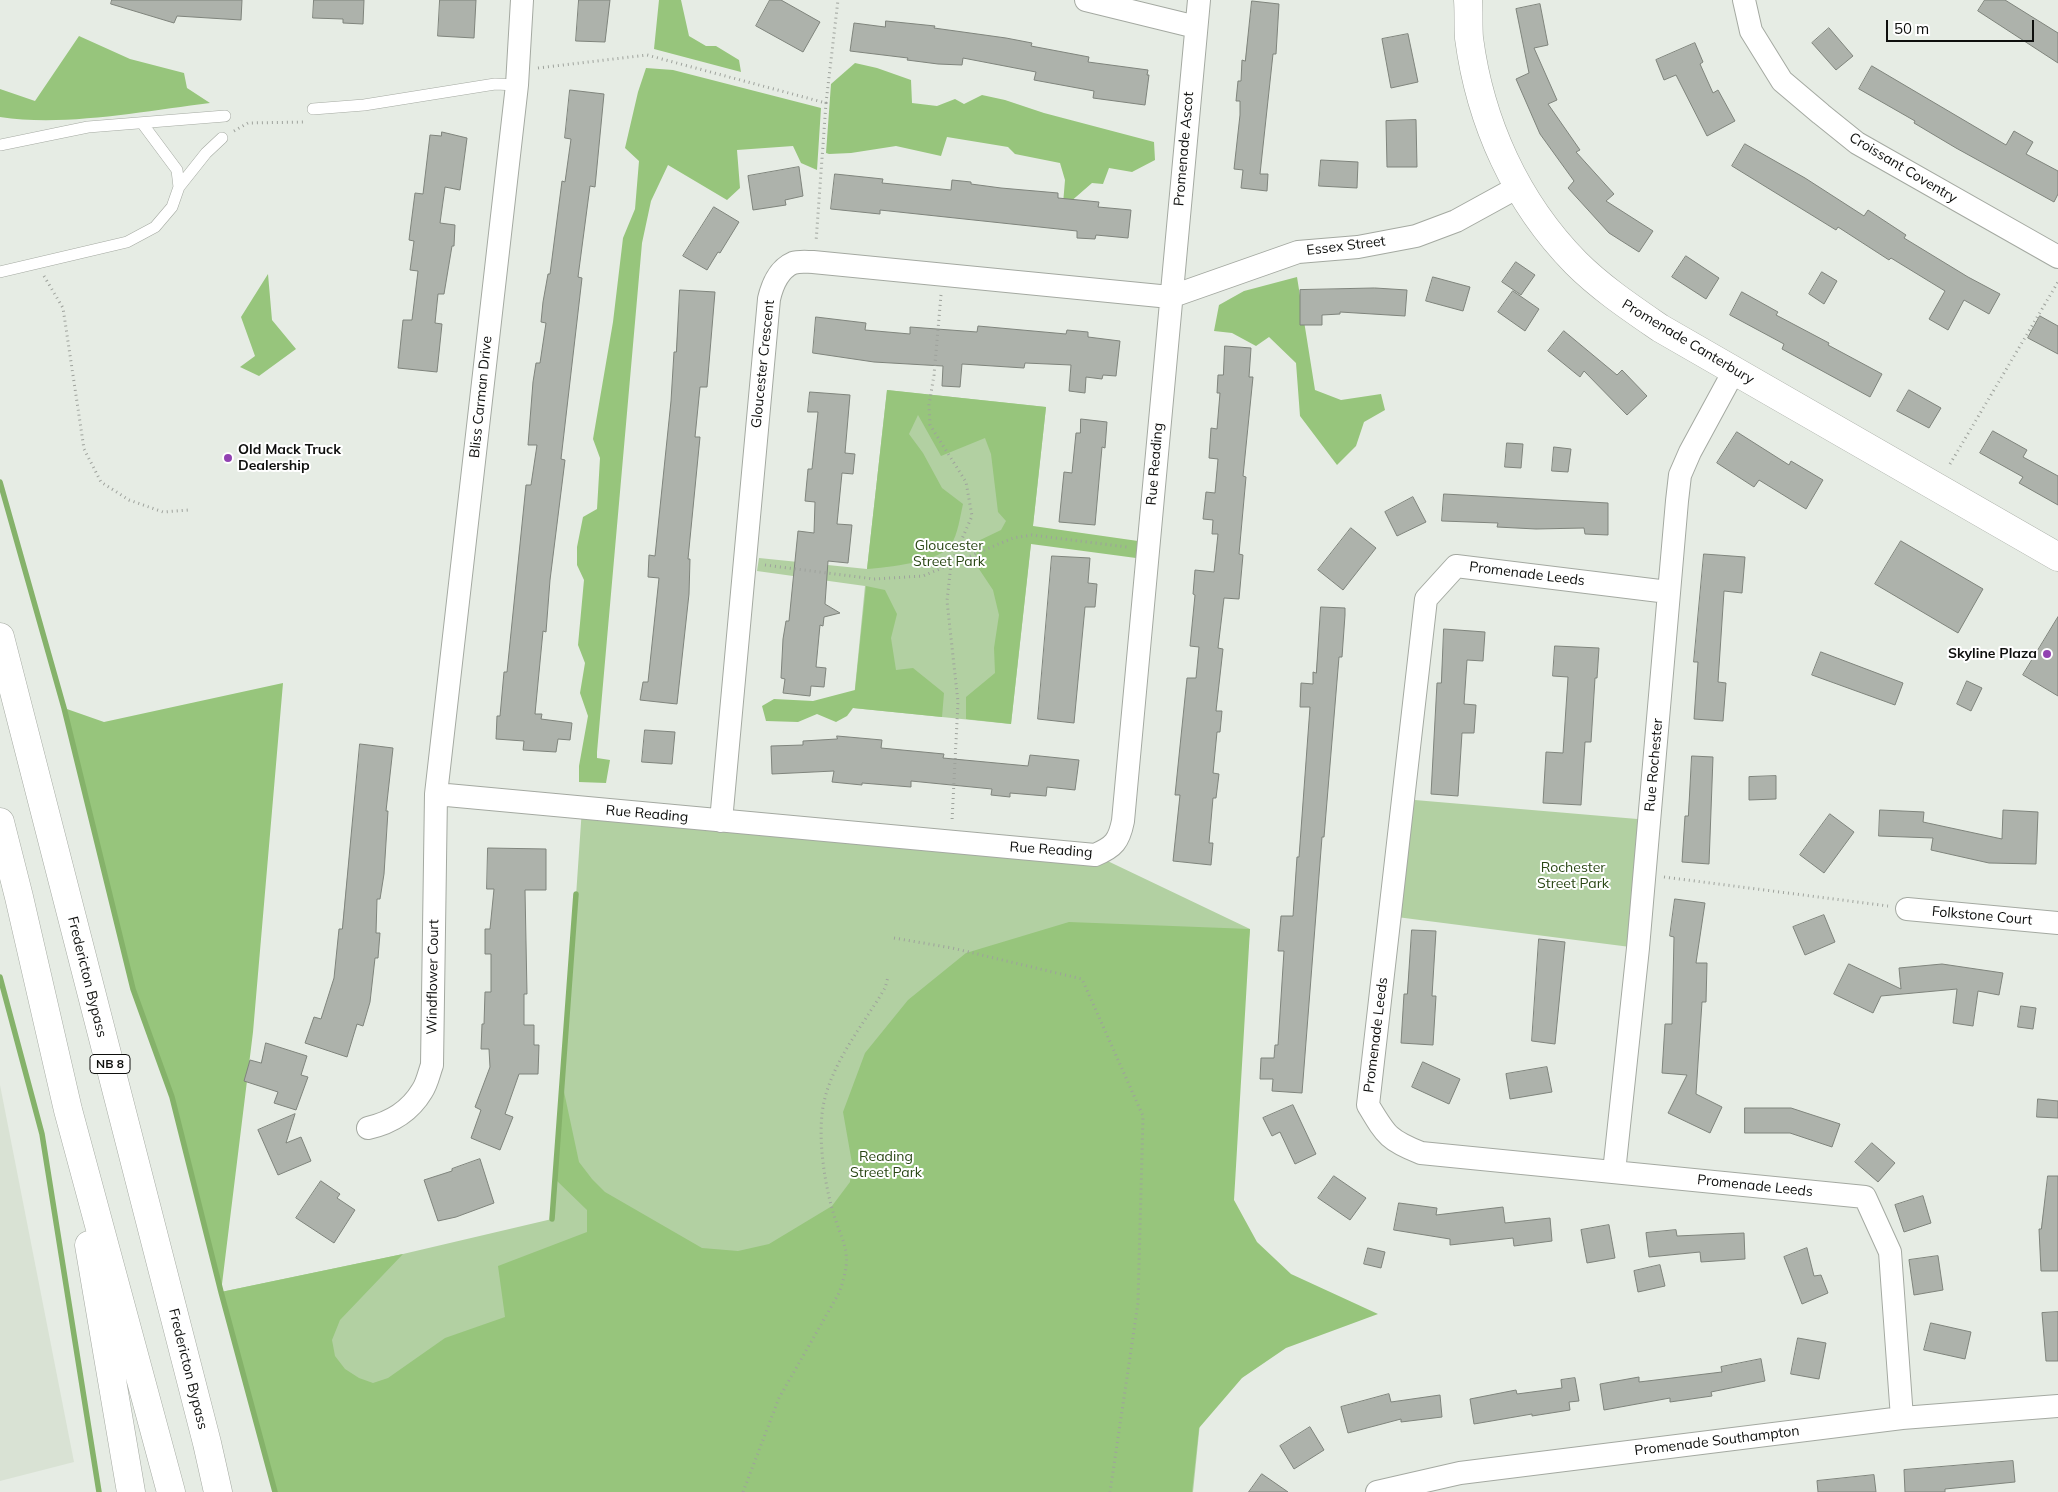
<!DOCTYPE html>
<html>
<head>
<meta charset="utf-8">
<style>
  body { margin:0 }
  #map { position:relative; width:2058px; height:1492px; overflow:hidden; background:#e6ece4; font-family:Mulish,sans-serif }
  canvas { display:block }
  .scale { position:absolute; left:1886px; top:20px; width:148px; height:22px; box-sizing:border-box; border:2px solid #0e0f0d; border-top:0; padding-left:6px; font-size:15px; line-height:18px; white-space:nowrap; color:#0e0f0d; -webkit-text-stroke:4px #fff; paint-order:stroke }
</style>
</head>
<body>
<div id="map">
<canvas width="2058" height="1492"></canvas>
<div class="scale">50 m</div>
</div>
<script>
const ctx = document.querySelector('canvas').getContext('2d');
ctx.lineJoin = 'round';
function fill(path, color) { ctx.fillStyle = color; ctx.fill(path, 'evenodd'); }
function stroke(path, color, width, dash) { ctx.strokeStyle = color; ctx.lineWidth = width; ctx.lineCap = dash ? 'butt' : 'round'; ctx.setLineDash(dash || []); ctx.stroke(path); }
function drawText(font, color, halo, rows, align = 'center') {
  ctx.font = font + ' Mulish,sans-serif'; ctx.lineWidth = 4; ctx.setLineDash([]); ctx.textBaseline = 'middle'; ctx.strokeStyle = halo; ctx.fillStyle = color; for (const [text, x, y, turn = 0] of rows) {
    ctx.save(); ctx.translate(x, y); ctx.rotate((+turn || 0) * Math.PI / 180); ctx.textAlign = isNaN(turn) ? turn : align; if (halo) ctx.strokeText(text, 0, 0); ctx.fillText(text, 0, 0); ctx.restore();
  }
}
const built = new Path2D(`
  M0,1085L74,1462L0,1481Z`);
const green = new Path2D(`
  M887,390L1046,407L1011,724L853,708L865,586L757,571L759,558L867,569Z
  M1403,799L1649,820L1638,948L1389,916Z
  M582,808L1095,855L1250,929L1193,1492H275L221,1292L403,1254L552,1219L563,1087Z`);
const forest = new Path2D(`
  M659,0H681L689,36L706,46H716L739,60L741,72L654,49Z
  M79,36L130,59L184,73L187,88L210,103C144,111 65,127 0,117V89L35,101Z
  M855,63L877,68L911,80L912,103L937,106L955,99L964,104L982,95L1005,100L1044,113L1154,142L1155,160L1132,172L1109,168L1103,184L1092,183L1069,203L1063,204L1065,180L1060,163L1015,154L1008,147L947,137L941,156L896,146L851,153L829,154L826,153L831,84Z
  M646,68L673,70L821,108L817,170L801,163L793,146L737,150L740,188L727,200L668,165L651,201L642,243L597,752V758L610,760L606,783L579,782V766L588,716L580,693L585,663L578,645L584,580L577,565V547L583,517L597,509L600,458L593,439L613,322L623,238L635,209L639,161L625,148L638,92Z
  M268,274L272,320L296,349L259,376L240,367L255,356L241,317Z
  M1297,277L1315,390L1341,400L1381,394L1385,410L1364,422L1356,446L1337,465L1300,416L1296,363L1269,337L1256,346L1232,333L1214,331L1219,305L1244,291Z
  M887,390L1046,407L1033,526L1138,541L1136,558L1031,544L1011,724L966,719V697L995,673L994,648L999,615L993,590L977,566L976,542L1001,530L1006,521L998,512L991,454L985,438L941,456L918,415L909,434L923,453L942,488L963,504C960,517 958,534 951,545C943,561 885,568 867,569Z
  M866,586L885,590L897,614L891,638L896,670L913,668L944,693L942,717L853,708L847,716L836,722L817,714L798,722L766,721L762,706L774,699L813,701L855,690Z
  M283,683L253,1032L221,1292L403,1254L340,1320L332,1340L335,1356L345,1369L359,1378L373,1383L388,1378L445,1338L505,1317L498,1266L587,1232V1210L556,1180L563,1087L579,1162L592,1179L605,1192L702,1248L738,1251L769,1244L832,1206L850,1182L852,1163L843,1112L865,1053L908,1000L966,953L1069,922L1250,929L1234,1200L1257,1242L1291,1274L1378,1314L1286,1348L1242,1378L1199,1428L1192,1492H275L221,1292L172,1097L133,989L64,708L104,722Z`);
const stream = new Path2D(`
  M0,482L64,708L133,989L172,1097L221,1292L275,1492
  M0,977L42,1134L99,1492
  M552,1219L576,894`);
const building = new Path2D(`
  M112,0H242L241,20L177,16L174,23L111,4Z
  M314,0H364L363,24L343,23V19L313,18Z
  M440,0H476L474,38L438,36Z
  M579,0H610L605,42L576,41Z
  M770,0H781L820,22L803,52L756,26Z
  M1985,0H2005L2058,33V63L1978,11Z
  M1252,1L1279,4L1276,54H1273L1260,174H1268L1267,191L1241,188L1243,170L1234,169L1240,115V101H1236L1238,81H1241L1242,60L1245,61Z
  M1540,4L1548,45L1534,48L1557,100L1548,104L1580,150L1576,152L1614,194L1606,201L1653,231L1639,252L1609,233L1568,188L1574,181L1540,134L1516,79L1529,73L1516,9Z
  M886,21L935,26L934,28L1006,38L1032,43L1031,46L1089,57L1088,62L1148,70L1147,75H1149L1145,105L1093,98L1094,91L1034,80L1036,72L963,58L962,65L938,64L907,60L908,58L850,51L854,23L885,27Z
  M1829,28L1853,56L1836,70L1812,43Z
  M1408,34L1418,82L1391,88L1382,39Z
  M1695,43L1703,62L1700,64L1713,93L1718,90L1735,121L1707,136L1676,75L1664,80L1656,60Z
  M1872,66L2006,145L2014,131L2033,142L2026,154L2058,171V194L2054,202L1956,148L1914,123L1915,121L1859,89Z
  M570,90L604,94L595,187L590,186L578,277L582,278L561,459L565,460L550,580L546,632L543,631L535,714H542L541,719L572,723L570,740L558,739L556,752L523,750L524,741L496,739L497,716H500L504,672H507L526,485H531L537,445H528L533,382L536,363H540L546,323L541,322L543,302L548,274H550L562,181L565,182L571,139L565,138Z
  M1416,120L1417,167H1387L1386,121Z
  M442,132L467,138L460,190L445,187L440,223L455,225L454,246H452L444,294H438L435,323L442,324L437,372L398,368L403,320H412L418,271L410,270L414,241L409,240L415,193L423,194L430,135L441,136Z
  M1745,144L1805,178L1864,216L1868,210L1906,235L1904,238L1968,277L2000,294L1989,314L1964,300L1948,330L1929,319L1945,291L1891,258L1889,260L1838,227L1836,230L1732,166Z
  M1321,160L1358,162L1357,188L1319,186Z
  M799,167L803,196L785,200L786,205L753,210L748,176Z
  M835,174L883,179L882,183L951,190L952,180L971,182V184L1001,188L1058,193V198L1099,202L1098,207L1131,210L1128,238L1096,235L1095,239L1077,238V231L880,210V214L831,209Z
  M714,207L739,222L720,253L718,252L707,270L683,256Z
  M1686,256L1719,278L1706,299L1672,277Z
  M1516,262L1535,275L1521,295L1502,282Z
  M1822,272L1837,281L1824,304L1809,294Z
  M1433,277L1470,287L1463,311L1426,301Z
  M1375,288L1407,290L1405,316L1340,312V314L1322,315V325H1300V290Z
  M680,290L715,292L707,387H700L695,437H700L688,559H690L689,594L677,704L640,700L643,682H648L659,578L648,577L649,555L655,556L671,401L674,352H676Z
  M1513,291L1539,309L1525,331L1498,312Z
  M1742,292L1778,312L1776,315L1829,343L1828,345L1882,374L1870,397L1782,349L1784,344L1730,315Z
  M2040,316L2058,326V354L2028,338Z
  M816,317L866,323L865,330L910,334V327L977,332L978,326L1066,334L1067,330L1088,332V337L1120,341L1116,376L1103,375L1102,379L1086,377L1085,393L1069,391L1071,365L1025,363L1024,368L962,364L960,387L942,386L943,366L874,362L813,353Z
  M1564,331L1617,375L1622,370L1647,396L1627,415L1584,371L1580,377L1548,351Z
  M1225,346L1251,348L1249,377H1253L1243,476L1246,477L1239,554L1243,555L1239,599L1224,598L1218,648L1223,649L1216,711H1222L1220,732H1217L1213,773L1219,774L1216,798H1213L1209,843H1213L1211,865L1173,861L1180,795H1175L1187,678H1196L1199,647L1190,646L1195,595L1193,594L1195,570L1214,572L1218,534H1212L1213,520L1203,519L1206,492L1215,493L1218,459L1209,458L1211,428L1217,429L1220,393H1217L1218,375H1223Z
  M1909,390L1941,408L1929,428L1897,411Z
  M810,392L850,395L845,453L855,454L853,474L842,473L837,524L852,525L848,563L828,561L825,604L840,613L824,617L823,626L820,625L816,667L826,668L824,687L811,686L810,696L783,693L785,679L781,678L783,639L786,621H789L798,531L814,533L815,502L805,501L808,469H812L818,412H808Z
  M1081,419L1107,422L1105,448L1102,447L1095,525L1059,522L1064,472L1072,473L1076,433H1080Z
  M1993,431L2027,450L2023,457L2058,476V505L2019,483L2023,477L1980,453Z
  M1737,432L1789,465L1791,461L1823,480L1806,509L1759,480L1754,487L1717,463Z
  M1507,443L1523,444L1521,468L1505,467Z
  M1554,447L1571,449L1568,472L1552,471Z
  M1444,494L1608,503V535L1585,534L1584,528L1536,529L1497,527L1498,523L1442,521Z
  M1413,497L1426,522L1397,536L1385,512Z
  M1351,528L1376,548L1343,590L1318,570Z
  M1901,541L1983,589L1958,633L1875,584Z
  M1704,554L1745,557L1742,593L1724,591L1718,682L1726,683L1723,721L1694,719L1698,662H1694Z
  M1052,556L1090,558L1088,583L1097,584L1095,607H1085L1074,723L1038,719Z
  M1321,607L1345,608V615L1342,657H1339L1324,837H1322L1302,1093L1272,1091L1273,1079H1260L1261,1058H1274L1275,1045H1278L1284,951H1278L1281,916H1293L1297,857H1299L1310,707H1300L1301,683L1313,684V672L1316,673Z
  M2058,617V696L2023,675Z
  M1444,629L1485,632L1483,661L1467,660L1464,704L1476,705L1474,733H1462L1458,796L1431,794L1437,683H1441Z
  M1555,646L1599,648L1597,678H1595L1591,742H1585L1581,805L1543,803L1546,752L1563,753L1568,677L1553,676Z
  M1821,652L1903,683L1895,705L1812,675Z
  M1967,681L1982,688L1971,711L1957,704Z
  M645,730L675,732L672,764L642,762Z
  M837,736L882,740L881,748L944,754L943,758L1028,766L1030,755L1079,760L1075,790L1047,787L1046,796L1010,793V797L991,795L992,789L911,781V787L862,783V785L832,782L834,771L772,774L771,746L803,745V741L837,739Z
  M360,744L393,748L386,811H388L384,874L380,899H377L376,933H380L378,958H375L370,1002L363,1026L357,1024L347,1057L305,1043L314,1017L321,1019L334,978L339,929H342Z
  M1692,756L1713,757L1709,864L1682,862L1685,816H1688Z
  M1776,776V799L1749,800V777Z
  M1880,810L1924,812L1923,822L2002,839L2003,810L2038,812L2036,864L1989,863L1931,850L1933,838L1879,836Z
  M1830,814L1854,832L1824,873L1800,855Z
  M488,848L546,849V890H525L527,994H524V1025H534V1045H539L538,1074H519L505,1114L513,1117L500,1150L471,1138L481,1110L475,1107L490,1067L489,1049H481L482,1024H484L485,992H491V954H485V929H490L494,889H487Z
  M1675,899L1705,903L1696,963H1707L1706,1002H1702L1696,1094L1722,1107L1710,1133L1668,1113L1687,1075L1662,1073L1665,1024H1672L1674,937L1670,936Z
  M1824,915L1835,942L1805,955L1793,927Z
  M1412,930L1436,931L1432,996H1436L1433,1045L1401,1043L1404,994H1407Z
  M1539,939L1565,942L1555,1044L1532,1041Z
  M1849,964L1901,989L1899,968L1942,964L2003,973L1999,995L1978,991L1973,1026L1953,1023L1957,989L1881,996L1873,1013L1834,994Z
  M2021,1006L2036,1008L2033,1029L2018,1027Z
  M266,1043L307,1056L301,1075L308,1077L296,1110L274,1103L278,1092L244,1081L250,1060L261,1063Z
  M1423,1062L1460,1079L1449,1104L1412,1087Z
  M1547,1067L1552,1092L1510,1099L1506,1074Z
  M2038,1099L2058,1101V1118L2037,1117Z
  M1293,1105L1316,1154L1295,1164L1280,1132L1272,1136L1263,1118Z
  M1745,1108H1791L1840,1124L1832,1147L1790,1133H1745Z
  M295,1114L286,1143L301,1137L311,1161L278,1175L258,1130Z
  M1872,1143L1895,1163L1878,1182L1855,1162Z
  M480,1159L494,1203L456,1217L438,1221L424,1180L452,1171V1169Z
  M1334,1176L1366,1198L1350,1220L1318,1198Z
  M2048,1176H2058V1271H2041L2039,1229H2041Z
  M321,1181L340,1194L337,1198L355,1210L334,1243L296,1218Z
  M1923,1196L1931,1223L1904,1232L1895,1205Z
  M1399,1203L1437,1208L1436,1215L1503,1207L1505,1223L1550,1218L1552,1241L1514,1246L1513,1238L1450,1245V1239L1394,1230Z
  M1609,1225L1615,1258L1587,1263L1581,1230Z
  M1676,1230L1677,1236L1744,1233L1745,1259L1701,1262L1700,1252L1649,1257L1646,1233Z
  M1368,1248L1385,1252L1381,1268L1364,1264Z
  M1807,1248L1814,1276L1821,1275L1828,1293L1802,1304L1784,1257Z
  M1938,1256L1943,1290L1914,1295L1909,1260Z
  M1660,1265L1665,1286L1638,1292L1634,1271Z
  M2058,1312V1361H2046L2042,1313Z
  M1931,1323L1971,1332L1965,1359L1924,1350Z
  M1798,1338L1826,1343L1819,1379L1791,1374Z
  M1761,1359L1765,1381L1711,1392L1712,1396L1670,1402V1398L1604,1410L1600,1384L1639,1377V1382L1722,1372L1721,1367Z
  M1575,1378L1579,1401L1569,1402L1570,1410L1532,1416V1414L1474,1424L1470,1399L1516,1390L1517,1394L1562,1388L1561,1380Z
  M1389,1394L1391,1402L1440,1395L1442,1417L1401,1422V1419L1348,1433L1341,1407Z
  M1310,1427L1324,1450L1294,1469L1280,1446Z
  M2013,1461L2015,1482L1945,1489V1492H1905L1904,1470Z
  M1262,1474L1288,1492H1249Z
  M1874,1475L1876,1492H1818L1817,1481Z`);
const path = new Path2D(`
  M538,68L647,55L826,103L816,242
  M826,103L838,0
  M234,131L248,123L305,122
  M44,276L63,308L84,449L101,482L129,500L163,512L189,510
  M941,295L934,375L929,405L930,425L966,482L972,516L951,564L947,601L958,702L952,821
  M1950,464L2058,282
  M765,565L874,579L923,576L1013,538L1032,535L1127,547
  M1664,877L1888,906
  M894,938L952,948L1082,979L1143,1116L1138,1303L1110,1492
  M743,1492L779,1398L839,1293C855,1249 842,1246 831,1205C824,1177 819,1143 822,1114C827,1068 862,1027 885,988L888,977`);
const service = new Path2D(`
  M313,109L364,105L495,84L517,85
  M0,145L88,127L225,116
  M179,187L206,153L222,138
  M0,272L127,242L155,227L172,207L179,187L177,170L142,123`);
const minor = new Path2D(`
  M1086,0L1196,27
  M1744,0L1751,31L1782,81L1821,114L1857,143L2058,257
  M1668,592L1456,566L1426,599L1368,1105C1386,1135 1388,1140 1421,1153L1865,1197L1890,1252L1902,1418
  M436,794L1095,855C1114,847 1119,841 1123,821L1199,0
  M721,821L769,299C772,286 779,269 793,263C799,261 807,262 813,262L1170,297L1298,252L1358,247L1416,236L1456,221L1518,187
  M1907,909L2058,923
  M368,1128C390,1123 410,1111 422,1091C427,1084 429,1073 432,1065L436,794L517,85L522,0
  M1614,1172L1638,948L1677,501L1680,475L1690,452L1734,371
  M1377,1492L1460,1473L1902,1418L2058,1406`);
const tertiary = new Path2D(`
  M1468,0C1469,12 1468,26 1469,38C1480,122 1516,202 1576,263C1601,288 1631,308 1660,328L2058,557`);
const motorway = new Path2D(`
  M0,637L207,1443L218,1492
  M0,822L19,897L68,1110L171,1492
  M89,1245L131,1492`);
const markers = [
  [228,458,5,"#9242b2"],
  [2047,654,5,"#9242b2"]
];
const shields = [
  [110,1064,40]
];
const shieldNames = [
  ["NB 8",110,1064]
];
const streetNames = [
  ["Promenade Ascot",1184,149,-85],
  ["Croissant Coventry",1903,168,31],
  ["Essex Street",1346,246,-7],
  ["Promenade Canterbury",1688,342,31],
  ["Gloucester Crescent",763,364,-84],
  ["Bliss Carman Drive",481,397,-84],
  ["Rue Reading",1155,464,-85],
  ["Promenade Leeds",1527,574,7],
  ["Rue Rochester",1654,765,-85],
  ["Rue Reading",647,814,5],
  ["Rue Reading",1051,850,4],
  ["Folkstone Court",1982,916,5],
  ["Fredericton Bypass",87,977,76],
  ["Windflower Court",433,977,-89],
  ["Promenade Leeds",1376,1035,-83],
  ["Promenade Leeds",1755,1186,6],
  ["Fredericton Bypass",188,1369,76],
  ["Promenade Southampton",1717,1441,-7]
];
const poiNames = [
  ["Old Mack Truck",238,450],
  ["Dealership",238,466],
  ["Skyline Plaza",2037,654,"right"]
];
const parkNames = [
  ["Gloucester",949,546],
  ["Street Park",949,562],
  ["Rochester",1573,868],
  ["Street Park",1573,884],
  ["Reading",886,1157],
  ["Street Park",886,1173]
];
fill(built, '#d9e2d4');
fill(green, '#b2d0a2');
fill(forest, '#97c57c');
stroke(stream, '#85b26a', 5.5);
fill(building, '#adb2ab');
stroke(building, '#7f847c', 1);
stroke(service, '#a4a9a1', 12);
stroke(minor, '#a4a9a1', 24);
stroke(tertiary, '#a4a9a1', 29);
stroke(motorway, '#a4a9a1', 29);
stroke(path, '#9ea29c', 3, [1, 4]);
stroke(service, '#fff', 11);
stroke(minor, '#fff', 22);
stroke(tertiary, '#fff', 28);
stroke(motorway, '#fff', 28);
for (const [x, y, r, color] of markers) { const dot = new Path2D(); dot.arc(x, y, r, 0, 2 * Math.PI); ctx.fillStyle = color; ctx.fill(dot); stroke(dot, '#fff', 2); }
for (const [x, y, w] of shields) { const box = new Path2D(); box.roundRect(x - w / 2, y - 9.5, w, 19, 4); ctx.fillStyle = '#fff'; ctx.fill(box); stroke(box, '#0e0f0d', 1); }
drawText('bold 12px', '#0e0f0d', null, shieldNames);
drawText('14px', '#0e0f0d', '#fff', streetNames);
drawText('bold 14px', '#0e0f0d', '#fff', poiNames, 'left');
drawText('14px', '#294614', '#fff', parkNames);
</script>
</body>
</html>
